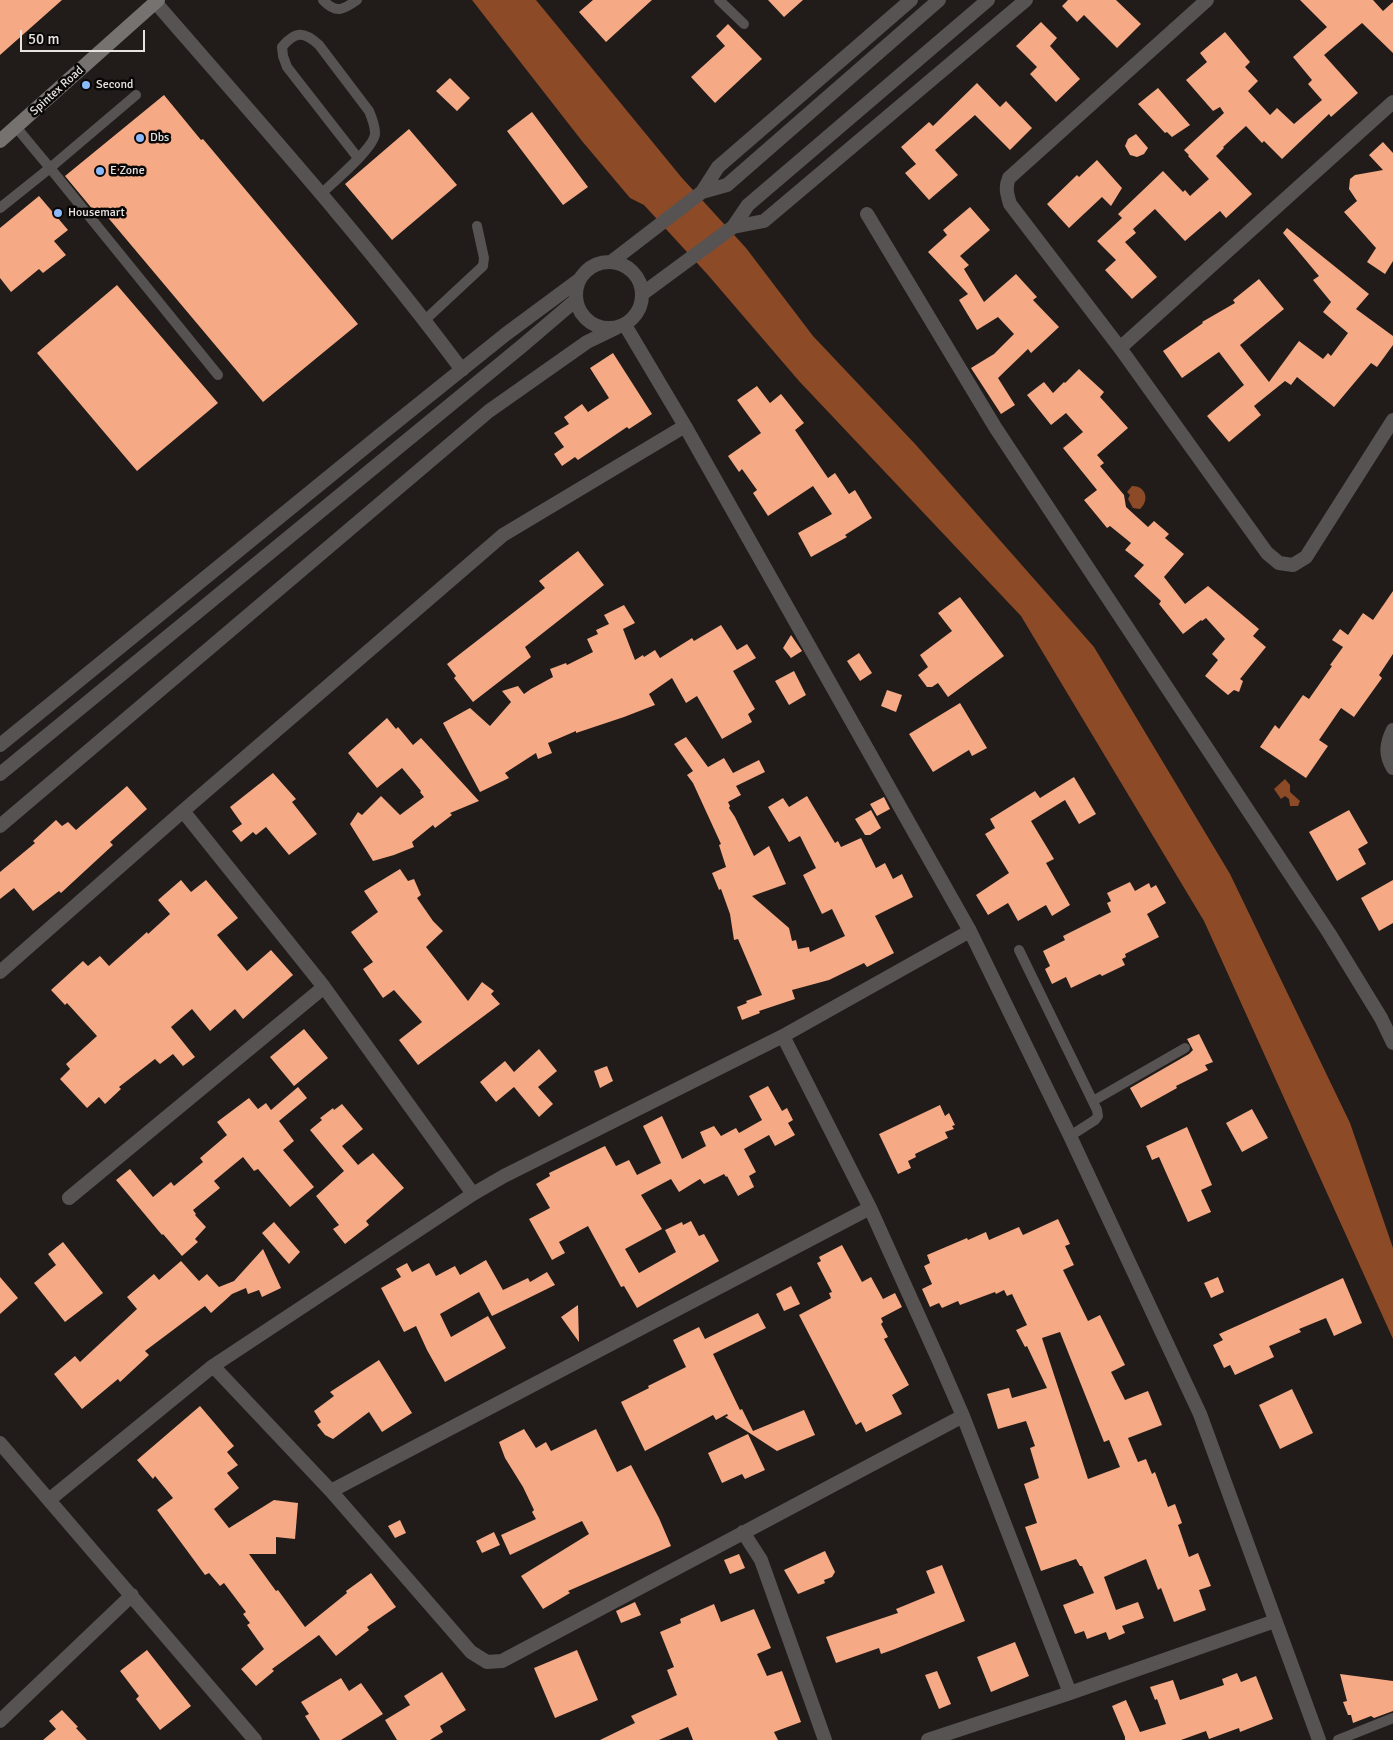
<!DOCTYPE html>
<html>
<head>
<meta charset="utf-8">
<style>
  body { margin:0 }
  #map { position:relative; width:1393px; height:1740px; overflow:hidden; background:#211c1a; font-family:Signika,sans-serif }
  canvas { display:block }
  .scale { position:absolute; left:20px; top:30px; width:125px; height:22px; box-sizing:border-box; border:2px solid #e7e3e1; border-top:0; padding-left:6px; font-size:15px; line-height:18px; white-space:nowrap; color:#e7e3e1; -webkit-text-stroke:4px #090706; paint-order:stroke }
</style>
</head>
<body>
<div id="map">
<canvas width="1393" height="1740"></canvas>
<div class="scale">50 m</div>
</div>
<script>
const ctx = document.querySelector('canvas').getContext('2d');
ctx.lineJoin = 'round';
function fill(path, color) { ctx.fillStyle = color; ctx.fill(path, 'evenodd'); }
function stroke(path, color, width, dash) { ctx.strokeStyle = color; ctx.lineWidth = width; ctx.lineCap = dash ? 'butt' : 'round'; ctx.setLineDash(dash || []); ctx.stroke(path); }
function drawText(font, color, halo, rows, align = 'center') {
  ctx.font = font + ' Signika,sans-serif'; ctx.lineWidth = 5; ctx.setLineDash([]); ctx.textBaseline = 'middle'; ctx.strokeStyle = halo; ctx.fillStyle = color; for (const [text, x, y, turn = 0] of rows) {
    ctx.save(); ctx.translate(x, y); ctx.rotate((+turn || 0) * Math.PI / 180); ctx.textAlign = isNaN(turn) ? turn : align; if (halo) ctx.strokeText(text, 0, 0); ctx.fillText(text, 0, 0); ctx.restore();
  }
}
const water = new Path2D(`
  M472,0H536L682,178L746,248L813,336L916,445L1094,647L1230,874L1350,1123L1393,1248V1339L1204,921L1021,616L799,381L708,275L644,205L630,198L582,141Z
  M1132,486C1146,486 1150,500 1140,509L1133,508L1128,499L1130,495L1127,492Z
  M1285,779L1290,785V792L1300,801L1298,806H1290L1289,799L1285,796L1281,799L1274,789Z`);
const building = new Path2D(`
  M0,0H62L0,55Z
  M593,0H652L606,42L579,12Z
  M768,0H803L784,17Z
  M1068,0H1116L1141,24L1117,48L1084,15L1077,22L1062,6Z
  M1300,0H1373L1383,11L1393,2V53L1362,23L1324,55L1358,93L1331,117L1329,114L1282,159L1264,141L1262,143L1246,126L1223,147L1224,148L1216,156L1252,194L1226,218L1220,211L1185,241L1155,209L1133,229L1136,233L1125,242L1157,277L1132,299L1105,270L1116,260L1097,241L1122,218L1118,214L1163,171L1183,192L1185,190L1190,196L1209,179L1188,156L1189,155L1184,150L1224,113L1220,107L1213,111L1186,80L1207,62L1200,53L1225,32L1250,62L1245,67L1258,81L1248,91L1270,115L1277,108L1294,124L1322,100L1308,84L1312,80L1293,57L1327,27Z
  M1041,22L1057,38L1050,46L1080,79L1056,102L1030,74L1037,67L1016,46Z
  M728,24L762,59L715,103L691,77L725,46L716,36Z
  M450,78L470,98L457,111L436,91Z
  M977,83L1000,107L1006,101L1032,128L1010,150L975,115L935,150L958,175L929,200L905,173L916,164L901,147L929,122L933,126Z
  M1158,88L1190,125L1172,137L1167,132L1165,133L1138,104Z
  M164,95L201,140L203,139L358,324L263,402L105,214L103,216L97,208L94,211L65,176Z
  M532,112L588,187L563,205L507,131Z
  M409,129L457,185L392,240L345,184Z
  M1136,134L1148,148L1144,154L1137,157L1130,155L1125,146L1128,139Z
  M1383,142L1393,153V261L1385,274L1367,262L1376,248L1344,212L1357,201L1349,189L1350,179L1355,175L1383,170L1369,155Z
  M1097,160L1122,188L1111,206L1102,197L1069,228L1047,204L1077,175L1079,177Z
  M39,196L68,230L54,241L66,255L43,273L39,269L11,292L0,278V228Z
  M970,207L990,230L960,256L969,265L964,269L984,302L1016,274L1037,297L1033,300L1059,327L1031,353L1028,349L998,378L1015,405L1001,414L971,368L994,354L1014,334L998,317L977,330L959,300L968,294L928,252L947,235L943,230Z
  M1287,228L1369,294L1356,309L1393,336V345L1377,367L1371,363L1334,407L1297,377L1291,385L1285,381L1254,406L1261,415L1229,442L1207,416L1244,385L1219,352L1182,378L1163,351L1203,323L1202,322L1235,303L1233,300L1259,279L1284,309L1240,345L1269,382L1299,341L1323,359L1328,353L1331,356L1348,333L1323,312L1331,302L1313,280L1319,276L1283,233Z
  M117,285L218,403L137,471L37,353Z
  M613,353L652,414L629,429L627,427L578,460L575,457L562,466L554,454L564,447L554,433L569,424L564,417L582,404L588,412L609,398L590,368Z
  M1079,369L1104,392L1100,397L1128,428L1097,455L1104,463L1100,466L1124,495L1126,507L1148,527L1154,521L1169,534L1165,538L1184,554L1164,577L1185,604L1208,586L1259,629L1253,636L1266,647L1240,679L1243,681L1239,692L1234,690L1228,695L1205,676L1218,660L1212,654L1225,639L1206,618L1202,621L1201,620L1183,634L1159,604L1161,601L1134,576L1144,565L1125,550L1131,543L1110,526L1107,528L1084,500L1097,490L1063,448L1083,432L1066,413L1051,425L1027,395L1044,382L1053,393L1064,382L1065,383Z
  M757,386L770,403L781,394L804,423L795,430L828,478L835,473L849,494L855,490L872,518L845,535L847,537L811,557L798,533L832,514L813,486L768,516L753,493L757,490L742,469L739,472L728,456L761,433L737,400Z
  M578,551L604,585L525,647L531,657L473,702L454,678L456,676L447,664L545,588L539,581Z
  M1393,591V654L1379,675L1382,678L1354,717L1341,708L1319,740L1328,746L1306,778L1260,747L1275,725L1279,729L1303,695L1309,699L1332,666L1330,665L1343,647L1332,640L1340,629L1348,635L1363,613L1373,620Z
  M960,597L1004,656L948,697L938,683L932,687H927L918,675L928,667L920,655L952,631L938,613Z
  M624,605L635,623L623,629L635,660L643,655L644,657L655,650L660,658L692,638L694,641L721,625L737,650L747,644L756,658L733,671L755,709L748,714L752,722L722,739L697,696L686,703L672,678L649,694L655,705L624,717L576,733V731L548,743L552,753L538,759L536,753L505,773L509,778L480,792L443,723L470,708L490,726L511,702L502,691L518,686L524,694L531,689L553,677L550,669L566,663L567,665L593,652L587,639L598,634L596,630L609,624L604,615Z
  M791,635L802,651L791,658L783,648Z
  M859,653L872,673L860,681L847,661Z
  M794,671L806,695L789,705L775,681Z
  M887,690L902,695L896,712L881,706Z
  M960,703L987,748L972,756L969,750L933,772L909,734Z
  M387,718L396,729L398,727L413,745L421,738L479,801L450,813L452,815L435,828L433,825L412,842L414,847L394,855L373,861L350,824L358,812L362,815L381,796L400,815L424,797L420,792L421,791L402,768L377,788L348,753Z
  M686,737L708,767L724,758L733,773L759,760L765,772L736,786L741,795L728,802L730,806L729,808L735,817L754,856L769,846L786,884L752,896L789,928L792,941L796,940L798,949L809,947L810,952L845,936L832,909L822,914L803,875L816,868L800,836L789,842L768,807L783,798L789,807L807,796L835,843L838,841L841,847L861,838L876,868L885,863L893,879L902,874L913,897L875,916L894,953L867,967L864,963L829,980L792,990L795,999L759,1011L760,1013L742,1020L737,1007L747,1003L746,1001L762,995L738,939L734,940L730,914L721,889L719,890L712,873L726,867L719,845L721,844L693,783L687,775L693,771L674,744Z
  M273,773L296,799L292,802L317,834L289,855L266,827L256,835L253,832L241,842L232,831L242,824L230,807Z
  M1074,777L1096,814L1079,824L1065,800L1031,821L1054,859L1046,863L1070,905L1052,916L1046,905L1018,921L1008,903L988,915L976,895L1009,873L985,834L995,828L990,819L1035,791L1040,798Z
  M127,786L147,809L110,842L113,845L61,893L59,891L33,911L14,888L0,899V872L35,843L33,841L56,820L62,826L68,822L76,830Z
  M884,797L890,809L877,816L870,804Z
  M871,810L881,828L870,835H865L855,819Z
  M1349,810L1368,843L1358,849L1366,864L1337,881L1309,832Z
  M400,869L408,881L414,879L421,895L417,898L433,921L443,931L426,947L468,1001L482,982L494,991L491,994L500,1004L418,1065L399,1040L422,1022L394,990L383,998L363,969L373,962L351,932L378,912L364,891Z
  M181,880L191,892L206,880L238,918L217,935L247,971L271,950L293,975L243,1019L235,1009L210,1031L192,1009L171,1027L195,1057L183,1066L173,1054L160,1064L155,1059L119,1087L121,1089L105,1104L99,1097L87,1108L60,1079L70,1069L66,1064L97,1036L67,1003L65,1005L51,990L83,961L88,966L100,956L109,966L147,932L148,934L170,914L158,900Z
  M1393,880V923L1379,931L1361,898Z
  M1130,882L1135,891L1149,883L1151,888L1156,885L1166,903L1147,914L1159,937L1125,954L1126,957L1122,959L1125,965L1102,976L1100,974L1071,988L1066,977L1052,984L1045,969L1050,966L1043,951L1065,940L1063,936L1111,912L1107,903L1111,901L1107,893Z
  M304,1029L328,1058L294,1086L270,1057Z
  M1199,1034L1213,1062L1205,1065L1208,1070L1176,1086L1177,1088L1141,1108L1130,1088L1189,1054L1193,1050L1187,1039Z
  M539,1049L557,1071L538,1087L553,1104L539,1117L514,1087L496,1102L480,1082L505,1061L514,1072Z
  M607,1066L613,1081L600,1088L594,1071Z
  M768,1086L782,1111L787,1108L793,1120L788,1123L795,1135L775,1146L769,1135L744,1149L756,1172L749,1176L754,1187L738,1196L727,1176L726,1177L724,1174L704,1184L700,1179L679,1192L671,1179L641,1195L662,1229L625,1249L639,1273L676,1252L665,1230L682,1222L683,1225L691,1221L699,1236L704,1234L719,1261L637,1308L624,1286L621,1287L588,1226L559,1242L565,1253L552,1260L529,1219L550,1208L536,1184L550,1176L549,1173L605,1146L616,1166L629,1160L637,1175L661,1163L643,1126L662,1116L682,1159L706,1146L700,1132L714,1126L721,1136L736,1128L739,1133L762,1120L749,1096Z
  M298,1087L307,1098L279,1121L294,1141L283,1150L314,1187L290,1207L258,1169L254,1171L243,1157L214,1181L220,1188L193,1210L196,1214L195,1215L206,1227L195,1239L198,1242L182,1256L163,1234L162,1235L116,1180L130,1169L153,1197L171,1182L174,1186L203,1162L200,1158L227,1135L217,1122L249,1098L258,1109L266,1103L271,1110Z
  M342,1104L363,1129L342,1146L358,1165L373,1153L404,1188L366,1221L369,1225L345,1244L333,1229L339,1225L316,1196L344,1171L310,1130L322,1120L320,1118L333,1108L334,1110Z
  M940,1105L945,1116L949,1113L955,1125L952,1126L954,1129L945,1132L948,1138L915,1154L916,1157L908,1161L911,1168L898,1174L879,1134Z
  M1252,1109L1268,1138L1242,1152L1226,1123Z
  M1187,1127L1212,1185L1201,1190L1211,1212L1188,1222L1159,1157L1152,1160L1146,1146Z
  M1058,1219L1070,1244L1065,1246L1074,1265L1063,1270L1088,1321L1100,1315L1125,1365L1111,1372L1125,1400L1148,1391L1162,1425L1128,1438L1138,1462L1146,1459L1152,1474L1155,1472L1168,1507L1175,1504L1182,1523L1178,1525L1189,1557L1198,1553L1211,1586L1199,1590L1206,1610L1174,1622L1161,1588L1158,1590L1146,1559L1104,1577L1116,1610L1138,1602L1144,1618L1122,1626L1125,1633L1109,1640L1106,1632L1087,1639L1084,1631L1075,1634L1063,1605L1094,1593L1082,1566H1080L1076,1559L1041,1571L1025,1527L1037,1523L1024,1484L1039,1478L1030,1448L1035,1446L1026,1421L998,1429L987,1394L1009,1388L1012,1398L1047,1388L1027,1346L1025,1347L1016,1330L1027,1325L1012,1294L1007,1296L1004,1290L996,1294L995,1292L960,1305L958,1301L942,1308L939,1303L930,1307L922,1289L932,1284L924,1266L930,1263L927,1255L967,1238L968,1240L986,1232L989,1240L1019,1227L1023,1235ZM1060,1332L1104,1442L1109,1440L1120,1467L1088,1479L1042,1338Z
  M274,1222L300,1252L289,1264L262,1233Z
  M63,1242L103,1293L65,1322L34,1283L56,1265L48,1254Z
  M842,1245L862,1282L871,1277L883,1299L895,1293L902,1307L881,1318L883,1322L881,1324L888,1337L884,1339L909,1385L892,1395L902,1414L866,1432L861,1422L856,1425L799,1315L831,1298L829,1293L832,1292L817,1263L821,1261L819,1257Z
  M263,1249L281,1288L262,1297L259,1290L248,1294L246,1288L232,1294L211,1313L205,1306L145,1351L149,1355L120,1382L118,1379L82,1409L54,1374L75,1356L80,1362L137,1309L127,1297L154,1274L159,1280L181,1261L199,1281L207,1274L219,1287L234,1281Z
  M486,1260L503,1290L528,1278L530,1282L547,1272L555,1285L492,1316L479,1292L440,1314L451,1337L488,1316L506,1348L445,1382L427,1350L416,1326L404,1332L381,1288L401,1277L396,1269L407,1263L412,1272L429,1263L436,1276L455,1266L460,1275Z
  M0,1277L18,1298L0,1314Z
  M1218,1277L1224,1292L1211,1298L1204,1283Z
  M1343,1278L1362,1323L1334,1336L1326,1318L1299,1329L1301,1332L1269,1346L1274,1357L1235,1375L1230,1365L1224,1368L1213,1345L1223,1340L1219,1334Z
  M791,1286L800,1304L784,1311L776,1294Z
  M578,1305L579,1342L561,1317Z
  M758,1313L766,1328L713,1354L740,1410L742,1409L753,1431L804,1410L815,1435L777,1451L725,1417L728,1416L727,1414L716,1420L713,1415L645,1451L621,1402L649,1388L648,1386L686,1367L673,1340L699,1327L705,1339Z
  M379,1360L412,1413L382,1432L369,1412L333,1439L325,1435L317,1425L321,1422L314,1411L334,1396L330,1392Z
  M1292,1389L1313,1433L1280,1449L1259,1405Z
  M200,1406L234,1446L227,1452L238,1465L227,1473L239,1488L214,1509L229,1528L274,1500L298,1503L295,1539L276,1537V1554H249L276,1591L278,1590L305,1627L347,1593L346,1591L371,1573L396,1607L367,1627L369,1630L336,1656L319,1635L272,1669L274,1671L256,1686L241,1669L264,1649L247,1625L250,1623L243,1614L246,1612L224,1583L220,1586L209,1573L205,1575L157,1510L173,1498L155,1476L153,1479L137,1460Z
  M524,1429L536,1448L546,1442L551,1451L596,1429L617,1472L631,1465L659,1518L671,1546L568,1591L570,1593L543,1609L521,1576L589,1534L582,1521L510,1555L501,1535L536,1519L532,1512L534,1510L523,1487L505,1458L499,1442Z
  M748,1434L765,1470L745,1479L742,1474L722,1483L708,1453Z
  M400,1520L406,1533L395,1538L388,1526Z
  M494,1532L500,1545L482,1553L476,1541Z
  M825,1551L835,1572L832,1577L824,1580L825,1583L798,1594L784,1570Z
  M739,1554L745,1568L730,1574L724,1560Z
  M942,1565L965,1621L895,1649L881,1654L879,1648L836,1663L826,1637L898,1613L896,1609L935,1593L926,1571Z
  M635,1602L641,1615L621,1623L616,1611Z
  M714,1604L721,1622L754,1609L771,1648L757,1654L767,1676L782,1671L801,1722L774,1732L778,1740H693L688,1727L659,1740H600L635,1723L631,1716L677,1695L667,1670L674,1667L660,1632L681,1623L680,1619Z
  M1015,1642L1029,1676L991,1692L977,1657Z
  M147,1650L191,1706L160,1730L136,1699L139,1696L120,1671Z
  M577,1650L598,1700L555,1718L534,1668Z
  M937,1671L951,1704L939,1709L925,1675Z
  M442,1672L466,1710L440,1726L443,1732L430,1740H397L385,1720L410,1705L404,1696Z
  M1237,1673L1241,1682L1256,1676L1273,1719L1240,1732L1239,1728L1209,1739L1206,1731L1181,1740H1125V1737L1112,1706L1126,1700L1140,1732L1166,1724L1157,1699L1155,1700L1150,1687L1173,1680L1180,1700L1224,1685L1222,1679Z
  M1340,1674L1393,1681V1711L1374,1718L1371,1716L1353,1723L1351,1715H1348L1343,1702L1347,1701Z
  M341,1678L349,1691L361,1683L383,1714L341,1740H320L305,1716L309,1714L301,1702Z
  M62,1710L78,1727L76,1728L87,1740H43L56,1729L49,1721Z`);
const service = new Path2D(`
  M323,0C336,14 343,10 357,0
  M719,0L744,24
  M136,95L50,168L218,375
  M321,194C332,183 376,147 375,133C375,126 372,118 369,111L319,45C304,31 295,31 282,47L283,56L287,67L358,158
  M0,208L50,168L16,127
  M425,320L483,266L484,258L477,226
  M1019,950L1097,1110L1098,1116L1095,1120L1070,1136
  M1093,1101L1185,1048
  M1338,1740L1393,1718`);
const minor = new Path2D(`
  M1207,0L1009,178C1005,187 1007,194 1010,204L1120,348L1267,553L1279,563L1293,565L1306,557L1393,420
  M155,2C260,123 367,242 462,370
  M702,192L727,185L939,0
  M867,214L995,427L1329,933L1381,1018L1393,1043
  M733,227L764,221L1026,0
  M576 295a33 33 0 1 1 66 0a33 33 0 1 1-66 0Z
  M611,262L702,192L718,167L911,0
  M642,294L733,227L748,205L988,0
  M625,325L685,426L970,931L1070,1136L1200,1414L1319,1740
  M1120,348L1393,102
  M1393,730C1386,744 1385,755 1393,768
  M0,745L379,436L506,334L579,280
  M0,774L522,346L576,300
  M183,811L324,987L473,1194
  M0,826L489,411L587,342L616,328
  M0,972L183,811L503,535L685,426
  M783,1036L870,1208L939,1361L963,1416L1070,1693
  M69,1198L324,987
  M213,1366L331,1491L471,1652L487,1662L502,1661L963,1416
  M0,1443L255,1740
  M331,1491L870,1208
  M49,1500L213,1366L473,1194L504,1176L783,1036L970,931
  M743,1532L761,1560L825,1740
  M0,1721L132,1595
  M928,1740L1070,1693L1275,1621`);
const secondary = new Path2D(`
  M0,141L158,0`);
const markers = [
  [86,85,5,"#8bbafc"],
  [140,138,5,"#8bbafc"],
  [100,171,5,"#8bbafc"],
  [58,213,5,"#8bbafc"]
];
const poiNames = [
  ["Second",96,85],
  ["Dbs",150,138],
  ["E Zone",110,171],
  ["Housemart",68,213]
];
const streetNames = [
  ["Spintex Road",57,91,-42]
];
fill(water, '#8d4a26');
fill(building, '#f5a984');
stroke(service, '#565352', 10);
stroke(minor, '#565352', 14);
stroke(secondary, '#76726f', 14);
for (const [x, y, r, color] of markers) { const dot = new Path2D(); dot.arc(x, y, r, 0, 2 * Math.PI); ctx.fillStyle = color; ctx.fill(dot); stroke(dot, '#090706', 2); }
drawText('12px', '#e7e3e1', '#090706', poiNames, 'left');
drawText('12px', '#e7e3e1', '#090706', streetNames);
</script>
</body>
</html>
